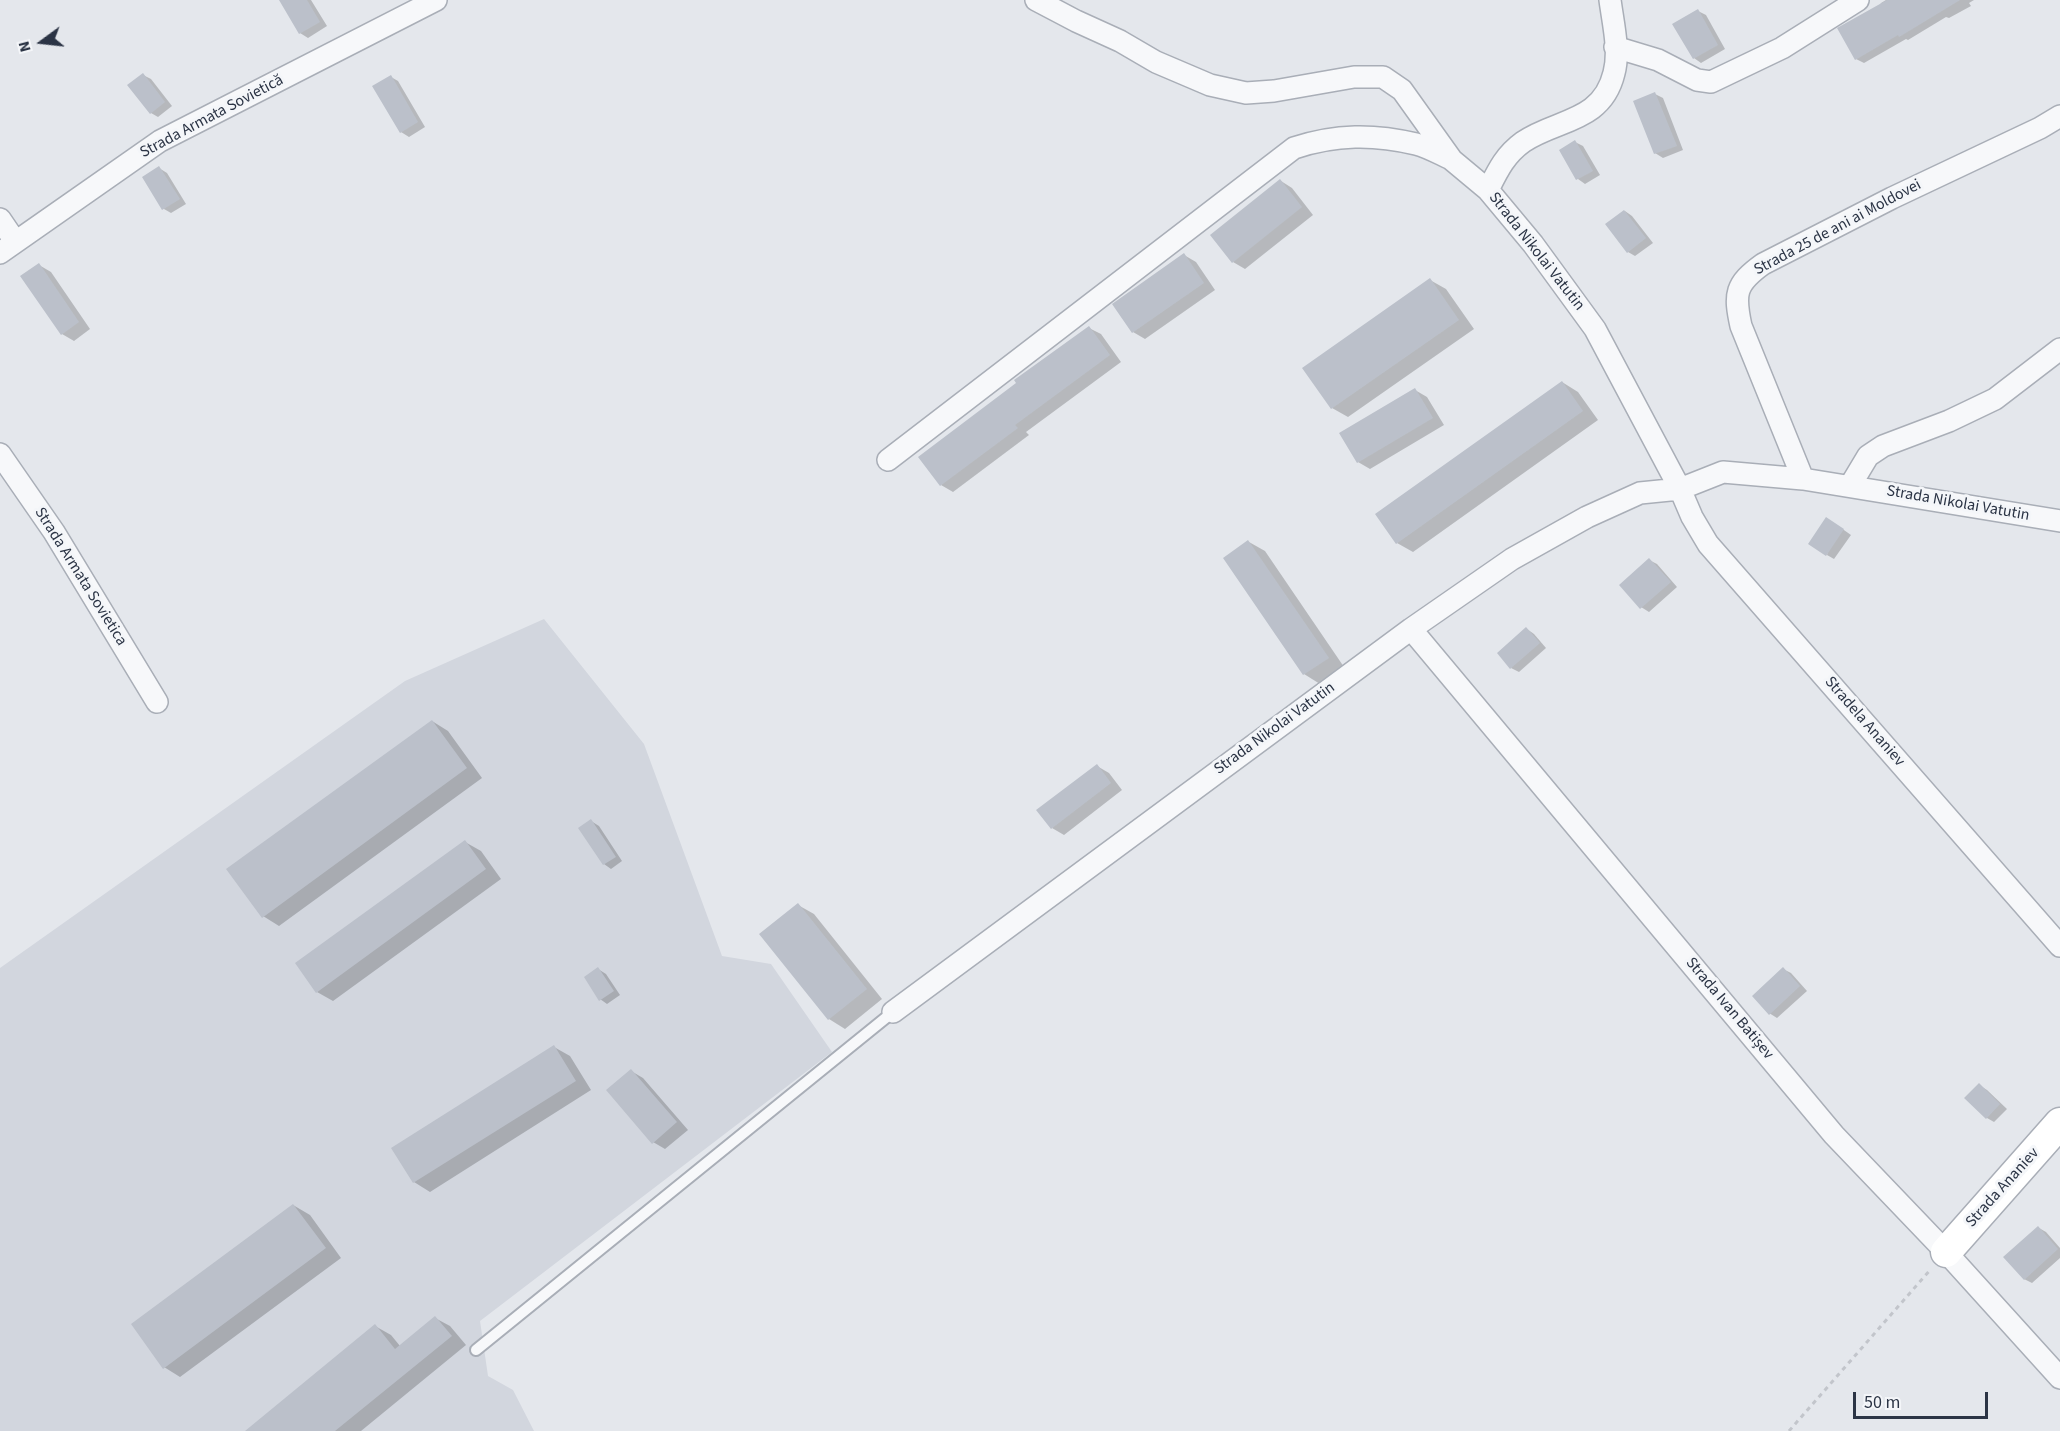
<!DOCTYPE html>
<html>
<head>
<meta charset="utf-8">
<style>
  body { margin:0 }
  #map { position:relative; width:2060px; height:1431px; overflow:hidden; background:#e4e7ec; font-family:"Source Sans 3",sans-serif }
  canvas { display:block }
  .north { position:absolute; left:12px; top:12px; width:60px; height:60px; -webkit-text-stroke:4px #f4f6f9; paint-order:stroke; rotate:255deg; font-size:16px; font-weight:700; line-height:24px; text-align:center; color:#2b3445 }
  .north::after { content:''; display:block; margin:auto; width:21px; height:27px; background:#2b3445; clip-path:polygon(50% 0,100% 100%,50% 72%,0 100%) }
  .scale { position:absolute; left:1853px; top:1392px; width:135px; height:27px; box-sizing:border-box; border:3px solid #2b3445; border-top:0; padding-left:8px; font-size:18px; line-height:21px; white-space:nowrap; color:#2b3445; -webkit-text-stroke:4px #f4f6f9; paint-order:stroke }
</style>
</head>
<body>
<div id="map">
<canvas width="2060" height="1431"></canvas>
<div class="north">N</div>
<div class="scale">50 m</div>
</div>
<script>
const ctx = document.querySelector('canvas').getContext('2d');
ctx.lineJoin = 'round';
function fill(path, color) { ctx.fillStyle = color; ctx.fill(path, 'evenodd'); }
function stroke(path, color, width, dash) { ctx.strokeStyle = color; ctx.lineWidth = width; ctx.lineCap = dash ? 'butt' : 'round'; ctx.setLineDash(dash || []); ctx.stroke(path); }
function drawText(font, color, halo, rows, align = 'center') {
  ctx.font = font + ' "Source Sans 3",sans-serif'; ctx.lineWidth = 6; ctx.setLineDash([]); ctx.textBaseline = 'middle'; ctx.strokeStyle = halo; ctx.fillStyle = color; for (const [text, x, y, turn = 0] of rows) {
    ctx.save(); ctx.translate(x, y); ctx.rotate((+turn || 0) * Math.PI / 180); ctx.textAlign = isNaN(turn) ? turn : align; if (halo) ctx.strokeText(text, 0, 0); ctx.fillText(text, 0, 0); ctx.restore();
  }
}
const built = new Path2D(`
  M544,619L644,744L722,956L771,964L832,1052L480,1321L488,1376L513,1390L534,1431H0V968L405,681Z`);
const shadow = new Path2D(`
  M287,0H311L327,26L308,38L300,33Z
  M1886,0H1974L1969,3L1971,6L1949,18L1946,17L1908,40L1906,39L1864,63L1856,59L1881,3Z
  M1698,11L1706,15L1725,49L1701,63L1694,58Z
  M143,75L151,79L172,106L158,117L151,113Z
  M391,77L398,81L425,127L409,137L401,132Z
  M1655,94L1663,98L1683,150L1663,158L1655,153Z
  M1575,142L1583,146L1600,175L1585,184L1578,179L1561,150Z
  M159,168L167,173L186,204L171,213L164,209Z
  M1281,181L1292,188L1313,215L1245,269L1233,262Z
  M1625,211L1632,216L1653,243L1635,256L1628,252Z
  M1184,255L1196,262L1215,290L1145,339L1133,332Z
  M39,265L51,272L90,329L74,341L62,334Z
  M1430,280L1446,289L1474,329L1348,417L1332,408Z
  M1089,328L1101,334L1121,362L1026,432L1029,435L953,492L941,485Z
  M1562,382L1578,392L1598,420L1413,552L1397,543Z
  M1415,390L1427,397L1444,425L1370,469L1358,462Z
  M1834,523L1851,535L1834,559L1827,555Z
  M1249,542L1265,551L1344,667L1320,684L1304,674Z
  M1649,560L1657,564L1677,587L1649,612L1641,607Z
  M1527,629L1534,634L1546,648L1519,672L1511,668Z
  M432,721L448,731L482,778L279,926L263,916Z
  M1097,766L1109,773L1122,790L1064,835L1052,828Z
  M591,821L599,826L622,861L611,869L604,864Z
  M465,842L481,851L501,879L333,1001L317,992Z
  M798,905L814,914L882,999L845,1029L829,1019L761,934Z
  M598,969L606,974L620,995L607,1004L600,999Z
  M1783,969L1791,973L1807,991L1777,1018L1769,1013Z
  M554,1047L570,1056L591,1090L430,1192L414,1182L393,1149Z
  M631,1071L643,1078L688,1130L665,1149L653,1142Z
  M1979,1085L1987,1090L2007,1109L1994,1122L1987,1118Z
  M293,1205L310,1215L341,1258L180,1377L164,1367Z
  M2039,1228L2046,1232L2060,1248V1258L2032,1283L2024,1279Z
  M435,1318L450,1326L466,1345L361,1431H247L375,1326L391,1335L400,1346Z`);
const building = new Path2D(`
  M279,0H307L320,22L299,34Z
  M1887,0H1960L1899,37L1898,35L1855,60L1837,28Z
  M1698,9L1718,45L1693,59L1672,24Z
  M143,73L165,102L150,114L127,85Z
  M391,75L418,122L400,133L372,86Z
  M1655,92L1677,146L1654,154L1633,101Z
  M1575,140L1593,171L1576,180L1559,150Z
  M159,166L180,199L162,210L142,177Z
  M1280,179L1302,207L1232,263L1210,235Z
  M1624,210L1646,238L1627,253L1605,224Z
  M1184,253L1204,283L1132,333L1112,304Z
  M39,263L79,322L61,335L20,276Z
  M1430,278L1459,320L1331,409L1302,368Z
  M1089,326L1110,355L1015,425L1018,428L940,486L918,457L1016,383L1014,380Z
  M1562,381L1583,411L1396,544L1375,514Z
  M1415,388L1433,418L1357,463L1339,433Z
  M1826,517L1844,529L1826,556L1808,544Z
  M1248,540L1329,658L1303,675L1223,558Z
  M1649,558L1671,582L1640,609L1619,585Z
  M1526,627L1540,643L1510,669L1497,653Z
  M432,720L467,768L262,918L226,869Z
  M1097,764L1111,783L1051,829L1036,810Z
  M591,819L616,857L603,865L578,828Z
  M465,840L486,869L316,993L295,963Z
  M798,903L867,989L828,1020L759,934Z
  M598,967L614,991L599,1001L584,977Z
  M1783,967L1800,986L1769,1015L1752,996Z
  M554,1045L576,1081L413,1183L391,1148Z
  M631,1069L677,1122L652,1144L606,1090Z
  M1979,1083L2000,1104L1986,1119L1964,1098Z
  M293,1204L326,1248L163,1369L131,1324Z
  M2038,1226L2058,1249L2024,1280L2003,1257Z
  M435,1316L452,1336L335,1431H245L375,1324L395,1349Z`);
const path = new Path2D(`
  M1789,1431L1931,1269`);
const lane = new Path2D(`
  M476,1350L893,1012`);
const street = new Path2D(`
  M1036,0L1076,21L1120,41L1156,62L1210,85L1246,93L1274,91L1354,77H1383L1402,90L1452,160L1488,190L1533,244L1595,329L1680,489L1692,517L1708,544L2060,946
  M1615,47L1658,60L1697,80L1711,82L1782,48L1858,0
  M1488,190C1498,170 1505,155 1523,142C1556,119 1602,123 1614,73C1620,51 1613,23 1610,0
  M0,219L15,241
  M0,253L160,141L436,0
  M0,454L54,532L157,702
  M888,460L1294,148C1336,134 1374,134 1416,144C1428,147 1440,154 1451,159
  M1803,479L1741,326C1734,294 1735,284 1763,264L1892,198L2040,128L2060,116
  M1850,486L1868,456L1883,446L1949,421L1995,399L2060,349
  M1411,629L1834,1135L1946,1252L2060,1378
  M893,1012L1411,629L1512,559L1587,517L1640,493L1680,489L1723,472L1803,479L2060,521`);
const secondary = new Path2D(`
  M1946,1252L2060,1123`);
const streetNames = [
  ["Strada Armata Sovietică",212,117,-28],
  ["Strada 25 de ani ai Moldovei",1838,228,-28],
  ["Strada Nikolai Vatutin",1536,252,52],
  ["Strada Nikolai Vatutin",1958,504,10],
  ["Strada Armata Sovietica",80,577,58],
  ["Stradela Ananiev",1864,722,49],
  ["Strada Nikolai Vatutin",1275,729,-36],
  ["Strada Ivan Batișev",1729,1009,50],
  ["Strada Ananiev",2003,1188,-48]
];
fill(built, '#d2d6de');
fill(shadow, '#0003');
fill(building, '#bbc0ca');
stroke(lane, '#a9aeb7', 14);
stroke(street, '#a9aeb7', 24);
stroke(secondary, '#a9aeb7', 33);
stroke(path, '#c2c5cb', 3, [4.5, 4.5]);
stroke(lane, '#f7f8fa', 10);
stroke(street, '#f7f8fa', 21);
stroke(secondary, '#fff', 30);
drawText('16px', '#2b3445', '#f4f6f9', streetNames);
</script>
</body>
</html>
